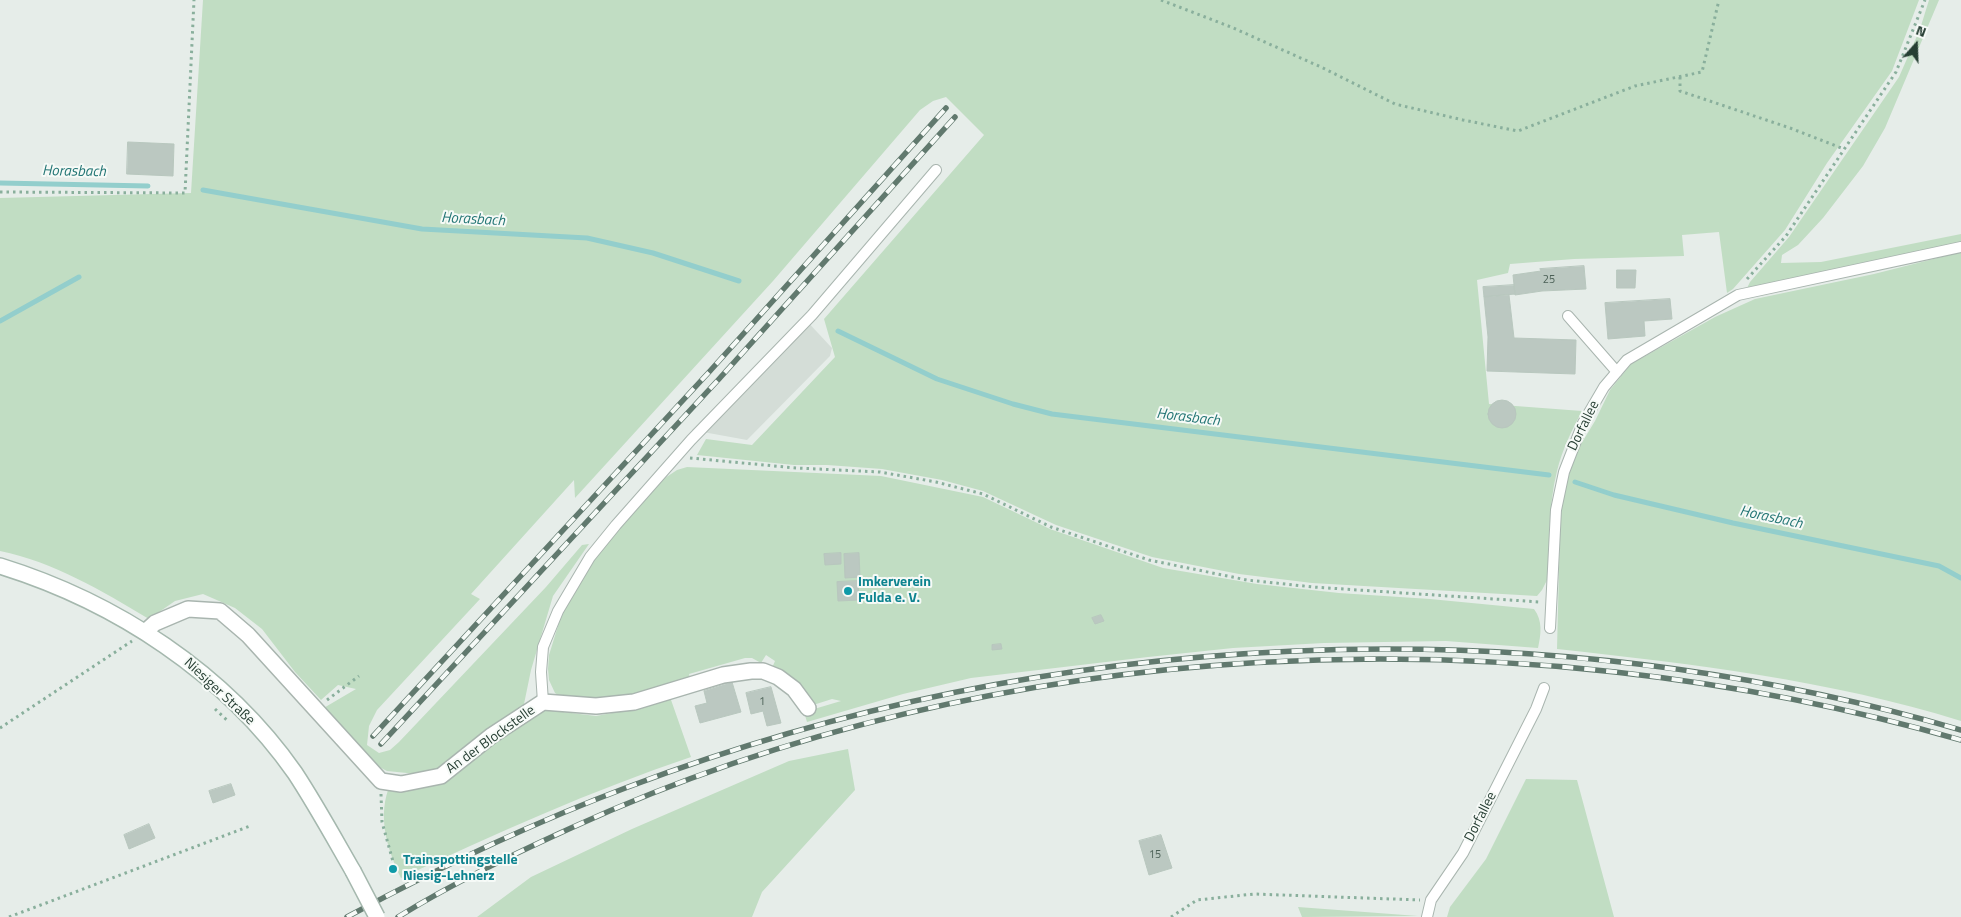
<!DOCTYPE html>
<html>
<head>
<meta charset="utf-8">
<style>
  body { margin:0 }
  #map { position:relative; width:1961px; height:917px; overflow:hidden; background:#e6ede9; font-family:"Titillium Web",sans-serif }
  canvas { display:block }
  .north { position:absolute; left:1891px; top:20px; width:50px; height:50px; -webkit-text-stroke:4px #f6faf7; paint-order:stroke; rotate:20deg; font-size:14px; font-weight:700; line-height:20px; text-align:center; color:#263e33 }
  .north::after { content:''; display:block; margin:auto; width:18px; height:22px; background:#263e33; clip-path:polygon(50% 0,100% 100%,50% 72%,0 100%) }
</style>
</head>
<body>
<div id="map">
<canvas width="1961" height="917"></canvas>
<div class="north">N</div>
</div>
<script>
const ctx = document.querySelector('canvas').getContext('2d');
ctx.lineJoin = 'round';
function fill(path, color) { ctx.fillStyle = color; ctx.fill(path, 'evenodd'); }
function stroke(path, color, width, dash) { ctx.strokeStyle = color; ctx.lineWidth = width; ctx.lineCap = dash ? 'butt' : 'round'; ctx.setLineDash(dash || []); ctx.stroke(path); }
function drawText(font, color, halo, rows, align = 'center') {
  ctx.font = font + ' "Titillium Web",sans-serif'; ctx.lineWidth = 4; ctx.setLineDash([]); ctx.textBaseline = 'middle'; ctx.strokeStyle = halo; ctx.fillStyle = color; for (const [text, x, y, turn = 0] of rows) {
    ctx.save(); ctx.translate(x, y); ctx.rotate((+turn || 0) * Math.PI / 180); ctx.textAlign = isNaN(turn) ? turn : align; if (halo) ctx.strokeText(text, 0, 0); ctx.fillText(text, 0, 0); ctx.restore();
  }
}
const built = new Path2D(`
  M804,318L832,348L830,356L747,440L692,430Z`);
const green = new Path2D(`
  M203,0H1919L1892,71L1827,163L1785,230L1733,289L1727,293L1719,232L1682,235L1684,256L1574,259L1510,264L1508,273L1477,280L1489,404L1582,411C1572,430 1562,450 1557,471C1548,506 1550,544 1547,580L1542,590L1537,596L1312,583L1239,574L1152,557L1056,525L983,491L942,480L882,469L827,465H794L697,455L706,439L752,445L835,357L824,319L984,135L946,97L933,101L920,110L773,281L575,498L574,480L471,594L480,599L377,710L369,726L367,745L379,753L390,750L399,742L546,587L582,545L589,544L553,596L531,670L524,704L514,713L442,768L417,774L387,771L377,766L322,709L356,689L338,685L321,700L295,672L262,629L235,608L203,594L175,601L149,619C102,591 54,562 0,551V198L191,193Z
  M1929,0H1939L1885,128L1863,166L1823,218L1798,245L1782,255L1781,263L1821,262L1961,234V242L1747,288L1750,282L1789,237L1899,77L1920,29Z
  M1961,252V721C1830,680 1693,664 1557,649L1560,527L1564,485L1575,454L1595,421L1610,390L1631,364L1715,317L1755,299L1874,274Z
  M687,467L881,476L983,497L1050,529L1163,568L1257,584L1339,593L1430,599L1534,609C1543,621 1541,634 1538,648L1446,641L1324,643L1233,648L1148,657L971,678L903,694L807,722L804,712L841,701L832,699L810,706L772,668L775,661L766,655L761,663L752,658H745L689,674L691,682L630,698L565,700L555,693L549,680L548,669L549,655L562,613L597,554L662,480L677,470Z
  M670,697L691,757C591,791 496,833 401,878C388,851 378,820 388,790L393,788H416L431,786L444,779L502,733L534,715L547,710L596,716L623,711Z
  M848,749L855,790L762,892L752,917H477L531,877L632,829L789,761Z
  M1526,779L1577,780L1614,917H1447L1450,907L1486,859Z
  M1298,907L1418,916L1302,917Z`);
const stream = new Path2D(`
  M0,183L148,186
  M203,190L422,229L587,238L653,253L739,281
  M0,321L79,277
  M838,331L937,379L1013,404L1052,414L1549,475
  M1575,482L1614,495L1733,523L1939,566L1961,578`);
const building = new Path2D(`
  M128,142L174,144L173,176L127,174Z
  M1584,266L1586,289L1542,291L1515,295L1513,275L1541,271L1540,269Z
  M1617,270H1636L1635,288H1617Z
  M1514,285L1515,294L1484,297L1483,287Z
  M1509,295L1514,338L1576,340L1575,374L1487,371L1488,337L1484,297Z
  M1670,299L1672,319L1644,321L1645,336L1608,339L1605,303Z
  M1488 414a14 14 0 1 1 28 0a14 14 0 1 1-28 0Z
  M841,553V564L825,565L824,554Z
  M859,553L860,577L845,578L844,554Z
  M858,581L859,600L838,601L837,582Z
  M1101,615L1104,621L1095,624L1092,618Z
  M1001,644L1002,649L992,650V645Z
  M732,682L741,712L700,723L695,706L707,703L704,691Z
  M771,687L781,723L767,726L763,711L751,714L746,693Z
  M231,784L235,795L213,803L209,791Z
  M149,824L155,838L129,849L124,835Z
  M1161,835L1172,868L1149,875L1139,841Z`);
const path = new Path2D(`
  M1161,0L1231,27L1321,67L1395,104L1463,120L1518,131L1635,86L1702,72L1719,0
  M1680,77V91L1790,128L1844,149
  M0,192L185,193L194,0
  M1747,279L1786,236L1896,72L1925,0
  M690,458L796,468L880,472L936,482L983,494L1051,527L1149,560L1247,580L1313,587L1540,602
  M327,700L359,676
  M215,709L229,722
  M0,728L132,641
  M381,794L382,822L394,865
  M9,917L250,826
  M1171,917L1197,900L1254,894L1420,900`);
const lane = new Path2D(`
  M1568,316L1617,372
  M1550,628L1556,510L1564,472L1583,423L1604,387L1627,360L1738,295L1961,247
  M543,702L541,672L543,647L558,611L590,557L616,525L691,440L812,315L936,170
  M1427,917L1431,900L1463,853L1536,709L1544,688`);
const street = new Path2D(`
  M145,632L155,623L188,609L220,611L248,635L381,781L401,784L441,776L491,736L543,702L596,706L634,702L723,675L751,671H763L778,677L794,689L808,708`);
const secondary = new Path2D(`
  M0,566C116,602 225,673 295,773C316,805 334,838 353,871`);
const rail = new Path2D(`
  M373,736L710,371L946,108
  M381,744L719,379L955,117
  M347,917C438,868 532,823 628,787C1050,627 1527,604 1961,730
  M398,917C453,883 512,855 571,828C996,633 1514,611 1961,740`);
const secondaryBridge = new Path2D(`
  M353,871L377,917`);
const markers = [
  [848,591,5,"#0f9aa8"],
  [393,869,5,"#0f9aa8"]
];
const numberNames = [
  ["25",1549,280],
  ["1",762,702],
  ["15",1155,855]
];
const streetNames = [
  ["Dorfallee",1584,426,-64],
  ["Niesiger Straße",219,692,43],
  ["An der Blockstelle",491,740,-36],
  ["Dorfallee",1481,817,-63]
];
const cultureNames = [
  ["Imkerverein",858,583],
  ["Fulda e. V.",858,599],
  ["Trainspottingstelle",403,861],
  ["Niesig-Lehnerz",403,877]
];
const waterNames = [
  ["Horasbach",74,172,1],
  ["Horasbach",473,220,3],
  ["Horasbach",1188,418,7],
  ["Horasbach",1771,518,12]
];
fill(built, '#d4ddd7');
fill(green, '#c1ddc3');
stroke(stream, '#93cecc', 5);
fill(building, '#bbc8c1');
stroke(building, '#b8c7be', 1);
stroke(lane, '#a9b5af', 12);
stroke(street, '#a9b5af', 18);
stroke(secondary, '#a5b8ae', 18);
stroke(path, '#89af9c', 3, [2.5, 4]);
stroke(lane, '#fff', 10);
stroke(street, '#fff', 15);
stroke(secondary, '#fff', 15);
stroke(rail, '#61796e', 5.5);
stroke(rail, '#f6faf7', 4, [11]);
stroke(secondaryBridge, '#a5b8ae', 18, []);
stroke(secondaryBridge, '#fff', 15);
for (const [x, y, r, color] of markers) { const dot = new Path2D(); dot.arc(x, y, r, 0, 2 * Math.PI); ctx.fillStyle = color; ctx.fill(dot); stroke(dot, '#f6faf7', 2); }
drawText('11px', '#4b6056', null, numberNames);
drawText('14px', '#263e33', '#f6faf7', streetNames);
drawText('bold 14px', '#0d838f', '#f6faf7', cultureNames, 'left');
drawText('italic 15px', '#247675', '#f6faf7', waterNames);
</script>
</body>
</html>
